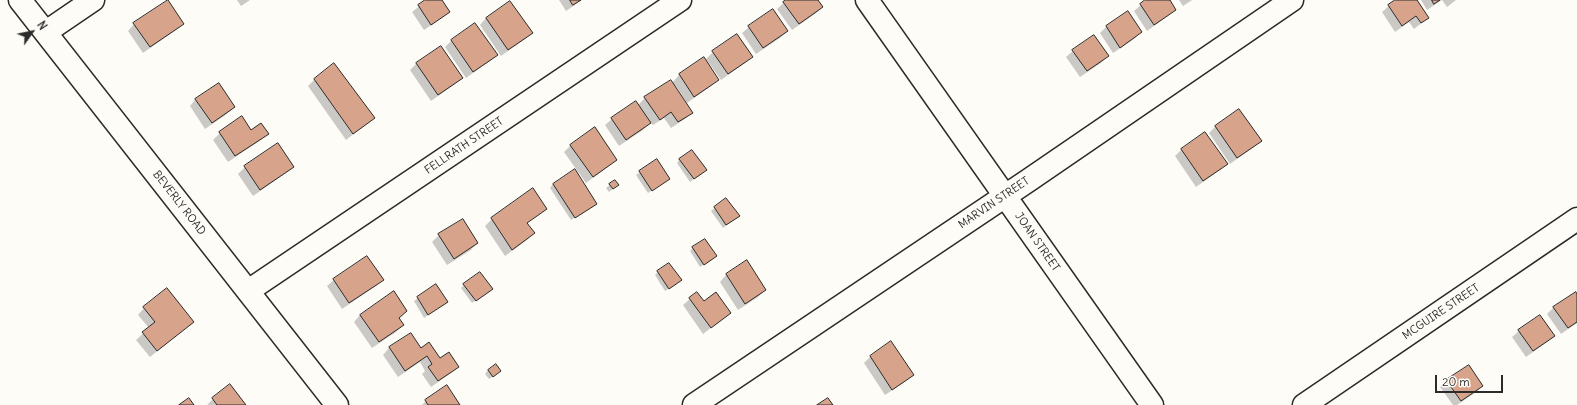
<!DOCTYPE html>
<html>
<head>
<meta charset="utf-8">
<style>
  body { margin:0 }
  #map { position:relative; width:1577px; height:405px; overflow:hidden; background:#fdfcf7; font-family:Delius,sans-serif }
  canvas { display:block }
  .north { position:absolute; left:12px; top:12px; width:40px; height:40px; -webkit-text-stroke:3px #fdfcf7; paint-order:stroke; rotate:57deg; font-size:11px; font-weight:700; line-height:16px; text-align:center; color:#2b2b2b }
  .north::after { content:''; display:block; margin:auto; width:14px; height:18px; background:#2b2b2b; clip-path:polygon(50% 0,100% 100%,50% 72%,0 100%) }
  .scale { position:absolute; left:1435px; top:375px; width:68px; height:18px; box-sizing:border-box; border:2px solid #2b2b2b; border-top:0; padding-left:5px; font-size:12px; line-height:14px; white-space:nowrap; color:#2b2b2b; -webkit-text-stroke:3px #fdfcf7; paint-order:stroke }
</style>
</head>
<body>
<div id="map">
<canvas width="1577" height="405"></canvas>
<div class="north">N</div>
<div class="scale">20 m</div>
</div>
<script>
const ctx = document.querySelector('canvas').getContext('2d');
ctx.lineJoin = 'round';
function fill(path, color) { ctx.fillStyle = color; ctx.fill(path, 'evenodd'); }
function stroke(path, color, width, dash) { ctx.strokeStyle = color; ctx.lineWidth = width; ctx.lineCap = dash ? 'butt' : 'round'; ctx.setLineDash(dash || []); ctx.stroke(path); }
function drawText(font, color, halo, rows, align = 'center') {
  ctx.font = font + ' Delius,sans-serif'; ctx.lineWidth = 3; ctx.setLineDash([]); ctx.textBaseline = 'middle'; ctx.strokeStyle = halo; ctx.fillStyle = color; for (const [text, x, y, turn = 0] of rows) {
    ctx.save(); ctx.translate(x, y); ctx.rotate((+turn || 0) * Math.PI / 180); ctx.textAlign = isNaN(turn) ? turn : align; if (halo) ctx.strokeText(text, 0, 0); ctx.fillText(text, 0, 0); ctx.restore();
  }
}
const shadow = new Path2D(`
  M237,0H250L241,6Z
  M427,0H441L449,12L442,18L424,30L412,12Z
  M559,0H582L566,11Z
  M787,0H817L822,7L815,14L792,30L777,9Z
  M1147,0H1169L1175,10L1168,16L1147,31L1134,11Z
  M1179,0H1192L1183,6Z
  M1396,0H1416L1428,18L1414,29L1409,22L1395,32L1382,12Z
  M1421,0H1456L1447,7L1442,0L1427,10Z
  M1128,12L1141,32L1134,39L1113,53L1100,33L1106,27Z
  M486,18L531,33L525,39L501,56L480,25Z
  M134,24H182L176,30L143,53L128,31Z
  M749,27L787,31L780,38L756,54L742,33Z
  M451,41L496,55L490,61L466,78L445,47Z
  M440,47L461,78L455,84L431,101L410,70L416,64Z
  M1073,51L1108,56L1101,63L1080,77L1066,57Z
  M713,52L751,57L745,63L721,80L706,59Z
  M703,59L717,80L711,86L687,103L676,86L674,87L691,113L685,119L671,128L664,118L653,125L650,122L643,130L619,146L605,125L612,119L638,105L645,98L672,83L679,75Z
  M314,80L374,118L346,140L308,86Z
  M196,99L233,107L227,114L205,129L190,106Z
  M1216,126L1261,141L1254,147L1230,164L1209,133Z
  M220,133H268L261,140L228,162L213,140Z
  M278,145L293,167L286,173L253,196L238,174L245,167Z
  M571,145L616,159L609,166L586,183L564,152Z
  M1181,150L1226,164L1220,170L1196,187L1175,156Z
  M680,159L702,173L690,182L677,163Z
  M640,172L669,179L648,193L636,175Z
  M615,181L614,188L609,192L606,188Z
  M553,184L592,207L571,220L550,188Z
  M726,200L739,216L723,228L711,211Z
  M546,209L526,224L534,233L527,240L505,256L485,226L492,219Z
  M439,235L477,243L471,250L447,265L432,242Z
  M693,248L713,259L700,267L690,251Z
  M747,262L765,290L758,297L738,310L720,282L726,275Z
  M658,272L677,283L665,291L655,275Z
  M334,280H382L376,286L342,309L327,286Z
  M464,285L488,292L472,303L461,288Z
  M435,286L447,302L424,318L414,301Z
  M1577,295V323L1561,334L1547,314L1554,307Z
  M690,299L704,303L730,313L703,334L683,305Z
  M144,308L193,322L150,357L136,340L149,328L138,315Z
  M406,311L398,319L403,325L396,332L372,348L354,322L360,315Z
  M1519,331L1554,336L1547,342L1526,357L1512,337Z
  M410,334L420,349L458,367L451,373L431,387L422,374L425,371L420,362L398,377L383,355L389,348Z
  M891,343L913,375L906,381L885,395L864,363L870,357Z
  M488,370L497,374L489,379L485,374Z
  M1447,381L1482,386L1475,393L1457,405H1453L1440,387Z
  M230,386L245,405H207L213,399Z
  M447,387L459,405H422L426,401Z`);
const building = new Path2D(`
  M168,0L184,24L150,47L133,23Z
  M425,0H442L450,12L431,25L418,5Z
  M570,0H581L573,5Z
  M786,0H818L823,7L799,24L783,2Z
  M1145,0H1170L1176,10L1154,25L1140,4Z
  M1395,0H1417L1429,18L1421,23L1416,16L1402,26L1388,5Z
  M1432,0H1440L1434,4Z
  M510,1L533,33L508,50L486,18Z
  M773,9L788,31L763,48L748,26Z
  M1128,11L1142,32L1120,48L1106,26Z
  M475,23L498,55L473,72L451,40Z
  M737,34L753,57L728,74L712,51Z
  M1094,35L1109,56L1087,71L1072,50Z
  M441,46L463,78L438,95L416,63Z
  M704,57L719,80L694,97L679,74Z
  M334,63L375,118L353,134L314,79Z
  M671,80L693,113L678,122L671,112L660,120L644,97Z
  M219,83L235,107L212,123L195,99Z
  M636,101L651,123L626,140L611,118Z
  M1239,109L1262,141L1237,158L1215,126Z
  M242,116L251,130L261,123L269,134L235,156L219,132Z
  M595,127L617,160L593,177L570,145Z
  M1205,132L1228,164L1203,181L1181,149Z
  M278,143L294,167L260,190L244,166Z
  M692,150L707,170L694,179L679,159Z
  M657,159L670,179L652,191L639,171Z
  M575,169L597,204L575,218L553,184Z
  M615,180L619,185L613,189L609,184Z
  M533,188L547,209L527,223L535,233L512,250L491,218Z
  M726,198L740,216L726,225L714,207Z
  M463,219L478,243L454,259L438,234Z
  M705,239L717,256L704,265L692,247Z
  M367,256L384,280L349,303L333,279Z
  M747,260L766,290L745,304L726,274Z
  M669,263L682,280L669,289L657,271Z
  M480,272L493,289L476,301L463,284Z
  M436,284L448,302L428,315L417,297Z
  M167,288L194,322L157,351L142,332L155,322L143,307Z
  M394,291L407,311L399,318L404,325L379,342L360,315Z
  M697,292L704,301L716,292L731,313L711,328L689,298Z
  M1576,292L1577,294V322L1568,328L1553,307Z
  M1540,315L1555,336L1533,351L1518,330Z
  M411,333L421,348L429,342L440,358L449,352L459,367L438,381L428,367L432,364L427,356L405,371L389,347Z
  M891,341L914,375L892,390L870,356Z
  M496,364L501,371L493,377L488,370Z
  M1469,365L1483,386L1461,401L1446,380Z
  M230,384L246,405H217L212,398Z
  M447,385L460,405H428L425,400Z
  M189,398L194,405H179Z
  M828,398L833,405H817Z`);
const minor = new Path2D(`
  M20,0L337,405
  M867,0L1152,405
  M46,32L93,0
  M248,291L680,0
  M694,405L1029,180L1292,0
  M1304,405L1577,219`);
const streetNames = [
  ["FELLRATH STREET",464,146,-34],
  ["BEVERLY ROAD",179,203,52],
  ["MARVIN STREET",994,203,-34],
  ["JOAN STREET",1037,242,55],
  ["MCGUIRE STREET",1441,312,-34]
];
fill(shadow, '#0003');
fill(building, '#d7a48b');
stroke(building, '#2b2b2b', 1);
stroke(minor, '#2b2b2b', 25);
stroke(minor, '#fdfcf7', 22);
drawText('11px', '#2b2b2b', '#fdfcf7', streetNames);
</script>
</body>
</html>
